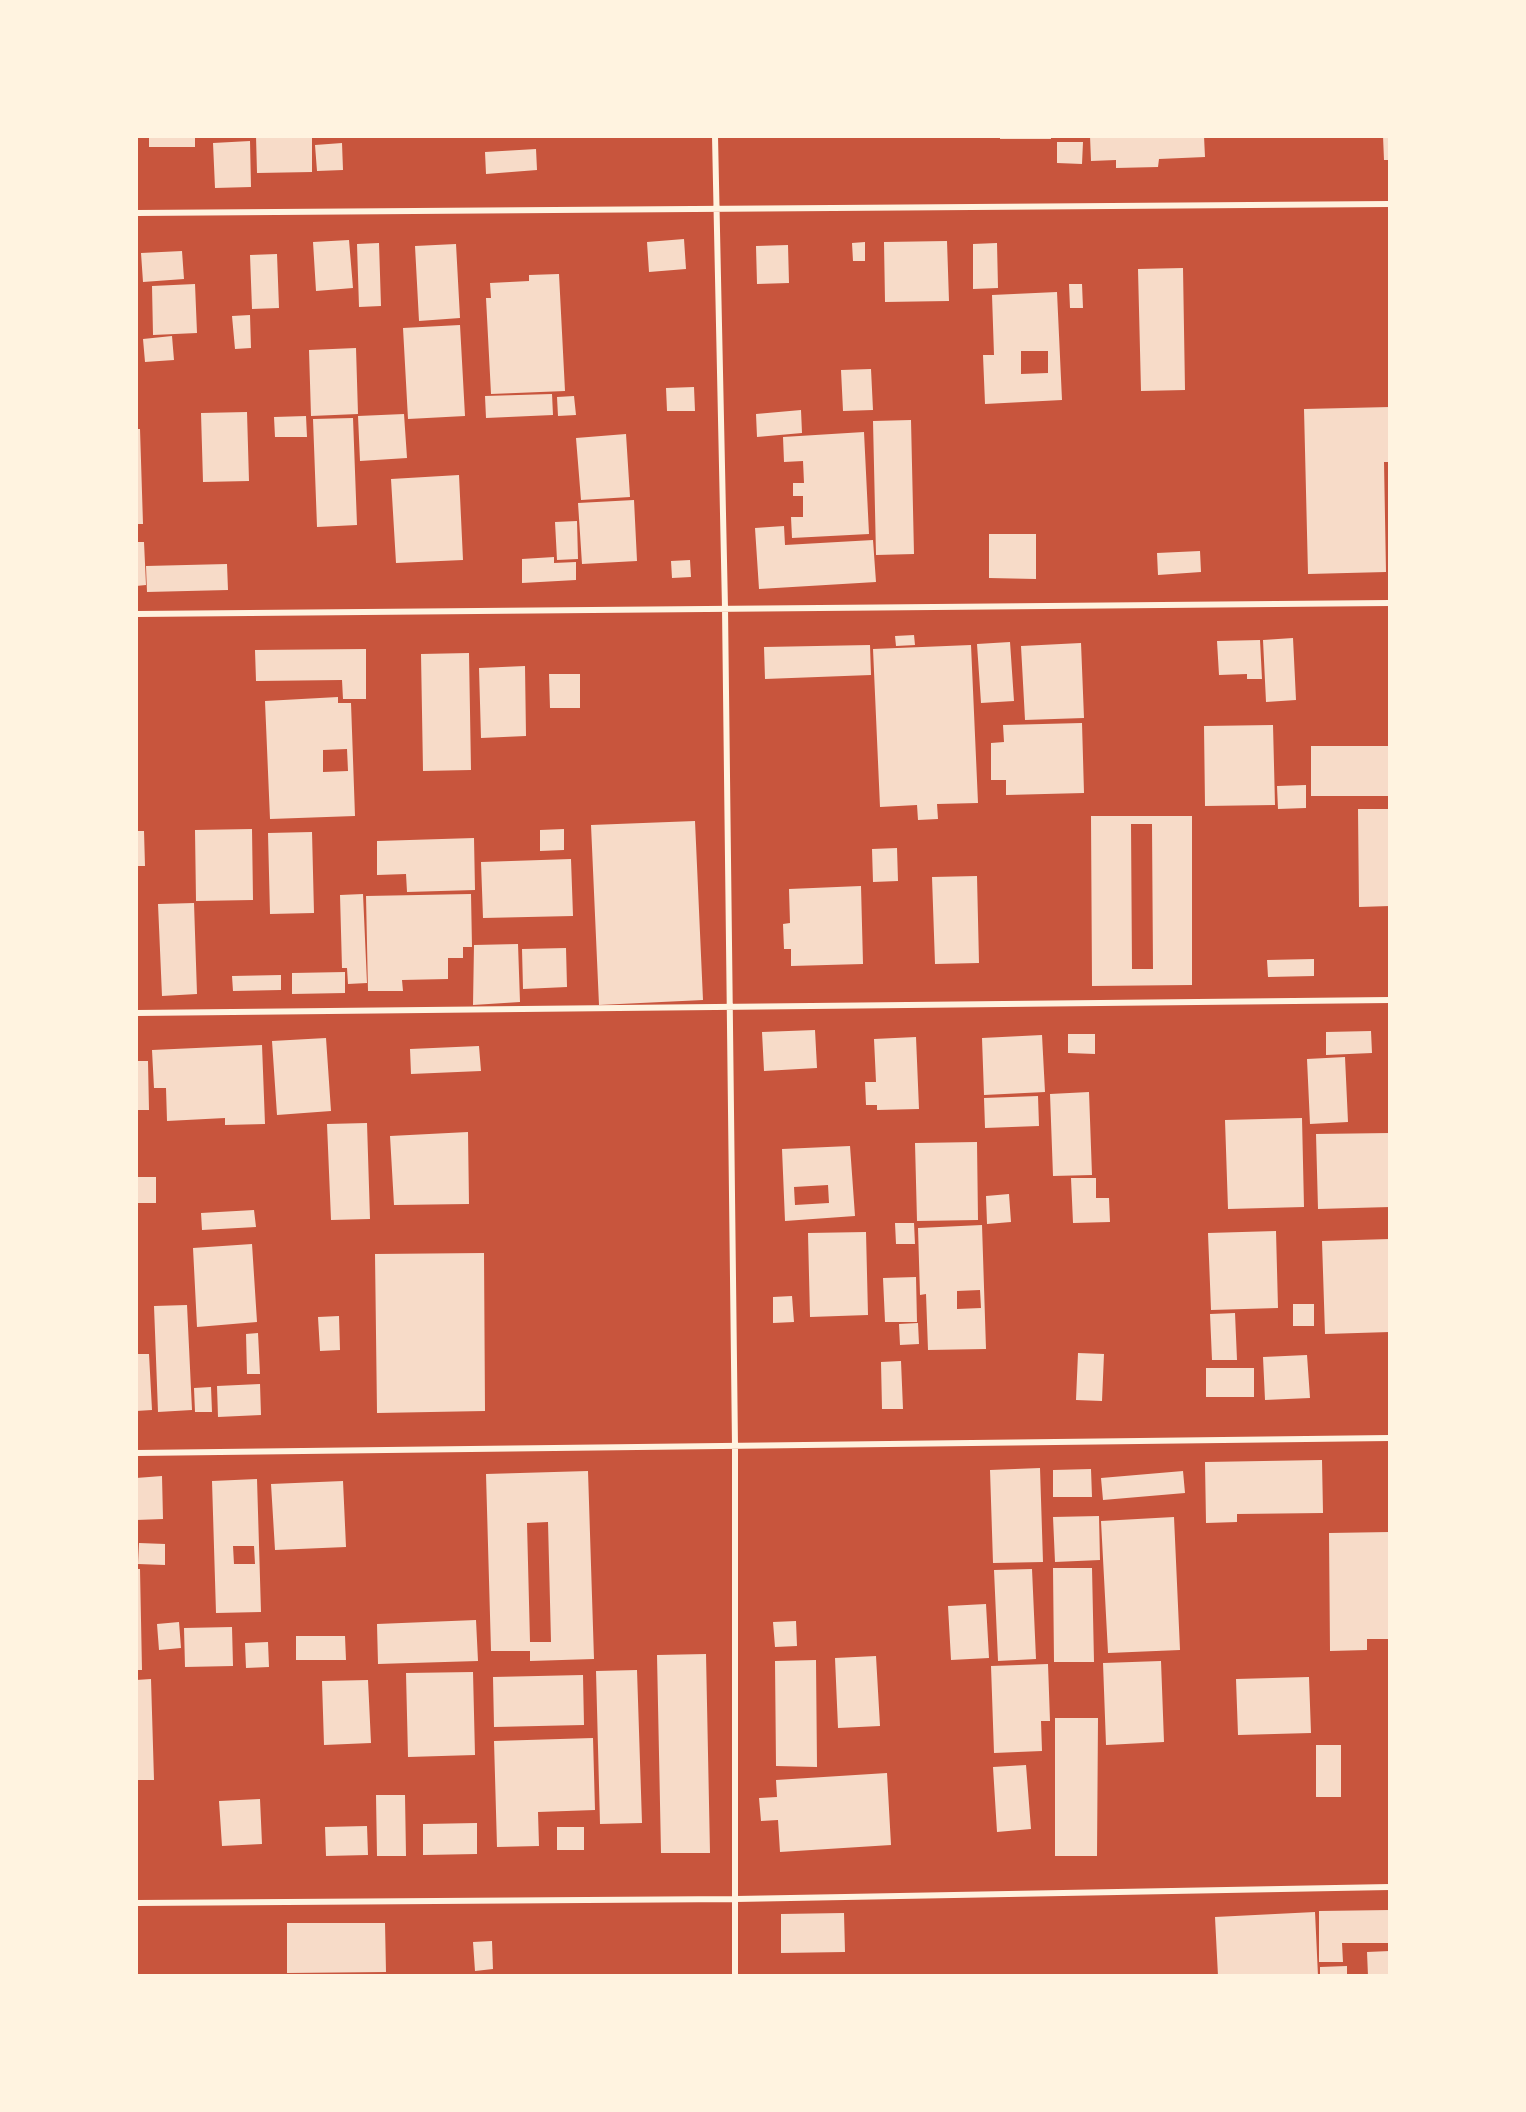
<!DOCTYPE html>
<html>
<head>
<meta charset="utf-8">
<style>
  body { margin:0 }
  #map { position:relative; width:1526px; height:2112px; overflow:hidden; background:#c8553d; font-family:"DM Sans",sans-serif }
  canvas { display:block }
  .frame { position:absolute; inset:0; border:138px solid #fff3e0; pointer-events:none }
</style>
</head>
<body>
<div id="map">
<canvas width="1526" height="2112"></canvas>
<div class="frame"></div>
</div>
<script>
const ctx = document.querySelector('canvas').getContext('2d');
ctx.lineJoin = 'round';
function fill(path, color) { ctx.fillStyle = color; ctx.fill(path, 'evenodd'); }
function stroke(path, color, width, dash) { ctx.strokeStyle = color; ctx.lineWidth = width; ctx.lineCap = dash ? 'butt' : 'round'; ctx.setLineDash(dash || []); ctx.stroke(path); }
const building = new Path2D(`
  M149,136H195V147H149Z
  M256,136H312V172L257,173Z
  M1000,136H1051V139H1000Z
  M1090,136H1204L1205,157L1159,159L1158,167L1116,168V160L1091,161Z
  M1383,136H1390V160H1384Z
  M250,141L251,187L215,188L213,143Z
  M1057,142H1083L1082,164L1057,163Z
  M342,143L343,170L317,171L315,145Z
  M536,149L537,170L486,174L485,152Z
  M684,239L686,269L649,272L647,242Z
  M349,240L353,288L316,291L313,242Z
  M947,241L949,301L885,302L884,242Z
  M865,242V261H853L852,243Z
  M379,243L381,306L359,307L357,244Z
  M997,243L998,288L973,289V244Z
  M456,244L460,318L419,321L415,246Z
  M788,245L789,283L757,284L756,246Z
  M182,251L184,279L143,282L141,253Z
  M277,254L279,308L252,309L250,255Z
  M1183,268L1185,390L1141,391L1138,269Z
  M559,274L565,391L491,394L486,298H491L490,283L529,281V275Z
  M195,284L197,333L153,335L152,286Z
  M1069,284H1082L1083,308H1070Z
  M1057,292L1062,400L985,404L983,355H994L992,295ZM1021,351H1048V373L1021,374Z
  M250,315L251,348L235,349L232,316Z
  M460,325L465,416L408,419L403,328Z
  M172,336L174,360L145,362L143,339Z
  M356,348L358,414L311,416L309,350Z
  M871,369L873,410L843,411L841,370Z
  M694,387L695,411H667L666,388Z
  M552,394L553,415L486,418L485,396Z
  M574,396L576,415L558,416L557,397Z
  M1390,407V462H1384L1386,572L1308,574L1304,409Z
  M801,410L802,433L757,437L756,414Z
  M247,412L249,481L203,482L201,413Z
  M404,414L407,458L360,461L358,416Z
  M306,416L307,437H275L274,417Z
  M353,418L357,525L317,527L313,419Z
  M911,420L914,554L876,555L873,421Z
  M136,429H140L143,524H136Z
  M864,432L869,534L792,538L791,517H803V496H793V483H804L803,461L784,462L783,437Z
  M626,434L630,497L581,500L576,438Z
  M459,475L463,560L396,563L391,479Z
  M634,500L637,561L582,564L578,503Z
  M577,521L578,559L557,560L555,522Z
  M784,526L785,545L873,540L876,582L759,589L755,528Z
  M989,534H1036V579L989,578Z
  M136,542H144L146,585L136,586Z
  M1200,551L1201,572L1158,575L1157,553Z
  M554,557V563L576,562V580L522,583V559Z
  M690,560L691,577L672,578L671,561Z
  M227,564L228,590L147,592L146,566Z
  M914,635L915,645L896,646L895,636Z
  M1293,638L1296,700L1266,702L1263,640Z
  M1260,640L1262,679H1247V674L1219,675L1217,641Z
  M1010,642L1014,701L981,703L977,644Z
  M1081,643L1084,718L1025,720L1021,646Z
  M870,645L871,675L765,679L764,647Z
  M971,645L978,803L937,804L938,819L918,820L917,805L880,807L873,649Z
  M366,649V699H343L342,680L256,681L255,650Z
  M469,653L471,770L423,771L421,654Z
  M525,666L526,736L481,738L479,668Z
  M549,674H580V708H550Z
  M338,697V703H351L355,816L270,819L265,701ZM347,749L348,771L323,772V750Z
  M1082,723L1084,793L1006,795V780H991V743L1004,742L1003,725Z
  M1273,725L1275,805L1205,806L1204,726Z
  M1311,746H1390V796H1311Z
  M1306,785V808L1278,809L1277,786Z
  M1358,809H1390V906L1359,907Z
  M1091,816H1192V985L1092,986ZM1131,824H1152L1153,969H1132Z
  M695,821L703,1000L599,1005L591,825Z
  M252,829L253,900L196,901L195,830Z
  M564,829V850L540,851V830Z
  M136,831H144L145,866H136Z
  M312,832L314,913L270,914L268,833Z
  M474,838L475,890L407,892L406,874L377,875V841Z
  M897,848L898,881L873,882L872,849Z
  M571,859L573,916L483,918L481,862Z
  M977,876L979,963L935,964L932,877Z
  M861,886L863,964L791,966V949H784L783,924L790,923L789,889Z
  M363,894L367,983L348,984L347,968H342L340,895Z
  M471,894L472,947H463V958H448V979L402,980L403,991H368L366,896Z
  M194,903L197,994L162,996L158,904Z
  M518,944L520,1002L473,1005L474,945Z
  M566,948L567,987L523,989L522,949Z
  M1314,959V976L1268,977L1267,960Z
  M345,972V993L292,994V973Z
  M281,975V990L233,991L232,976Z
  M815,1030L817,1068L764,1071L762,1032Z
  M1371,1031L1372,1053L1326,1055V1032Z
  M1068,1034H1095V1054L1068,1053Z
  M1042,1035L1045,1092L984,1095L982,1038Z
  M916,1037L919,1109L877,1110V1105H866L865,1082H876L874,1039Z
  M326,1038L331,1111L277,1115L272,1041Z
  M262,1045L265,1124L225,1125V1118L167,1121L166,1088H154L152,1050Z
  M479,1046L481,1071L411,1074L410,1049Z
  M1345,1057L1348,1122L1310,1124L1307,1059Z
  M136,1061H148L149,1110H136Z
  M1089,1092L1092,1175L1053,1176L1050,1094Z
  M1038,1096L1039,1126L985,1128L984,1098Z
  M1302,1118L1304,1207L1228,1209L1225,1120Z
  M367,1123L370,1219L331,1220L327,1124Z
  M468,1132L469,1204L394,1205L390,1136Z
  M1390,1133V1207L1318,1209L1316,1134Z
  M977,1142L978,1220L917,1221L915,1143Z
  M850,1146L855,1216L785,1221L782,1149ZM828,1185L829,1203L795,1205L794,1187Z
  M136,1177H156V1203H136Z
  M1071,1178H1096V1198H1109L1110,1222L1073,1223Z
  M1009,1194L1011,1222L987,1224L986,1196Z
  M254,1210L256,1227L202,1230L201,1213Z
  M895,1223H914L915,1244H896Z
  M982,1225L986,1349L928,1350L926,1294L920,1295L918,1228ZM980,1290L981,1308L957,1309V1291Z
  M1276,1231L1278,1308L1211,1310L1208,1233Z
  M866,1232L868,1315L810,1317L808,1233Z
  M1390,1239V1332L1325,1334L1322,1241Z
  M252,1244L257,1322L197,1327L193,1248Z
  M484,1253L485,1411L377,1413L375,1254Z
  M916,1277L917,1322H885L883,1278Z
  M792,1296L794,1322L773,1323V1297Z
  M1293,1304H1314V1326H1293Z
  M187,1305L192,1410L158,1412L154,1306Z
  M1235,1313L1237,1360H1212L1210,1314Z
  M339,1316L340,1350L320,1351L318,1317Z
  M918,1323L919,1344L900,1345L899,1324Z
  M258,1333L260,1374H247L246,1334Z
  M1078,1353L1104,1354L1102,1401L1076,1400Z
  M136,1354H149L152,1410L136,1411Z
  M1307,1355L1310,1398L1265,1400L1263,1357Z
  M901,1361L903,1409H882L881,1362Z
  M1206,1368H1254V1397H1206Z
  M260,1384L261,1415L218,1417L217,1386Z
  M211,1387L212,1412H195L194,1388Z
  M1322,1460L1323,1513L1237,1514V1522L1206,1523L1205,1462Z
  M1040,1468L1043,1562L993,1563L990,1470Z
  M1091,1469L1092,1497H1053V1470Z
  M588,1471L594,1659L530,1661V1651H491L486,1474ZM548,1522L551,1642H530L527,1523Z
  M1183,1471L1185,1493L1103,1500L1101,1478Z
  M162,1476L163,1519L136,1520V1478Z
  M257,1479L261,1612L216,1613L212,1481ZM233,1546H254L255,1564H234Z
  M343,1481L346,1547L275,1550L271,1484Z
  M1099,1516L1100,1560L1055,1562L1053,1517Z
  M1174,1517L1180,1650L1108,1653L1101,1521Z
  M1390,1532V1639H1367V1650L1330,1651L1329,1533Z
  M139,1543L165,1544V1565L138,1564Z
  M1053,1568H1092L1094,1662H1054Z
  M136,1569H140L142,1670H136Z
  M1032,1569L1036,1659L998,1661L994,1570Z
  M986,1604L989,1658L951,1660L948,1606Z
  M476,1620L478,1661L378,1664L377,1624Z
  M796,1621L797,1646L775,1647L773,1622Z
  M179,1622L181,1648L159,1650L157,1624Z
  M232,1627L233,1666L185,1667L184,1628Z
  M296,1636H345L346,1660H296Z
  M268,1642L269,1667L246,1668L245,1643Z
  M706,1654L710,1853H661L657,1655Z
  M876,1656L880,1726L838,1728L835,1658Z
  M816,1660L817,1767L776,1766L775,1661Z
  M1161,1661L1164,1742L1106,1745L1103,1663Z
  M1048,1664L1050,1721H1041L1042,1751L994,1753L991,1666Z
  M637,1670L642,1823L600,1824L596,1671Z
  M473,1672L475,1755L408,1757L406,1673Z
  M583,1675L584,1725L494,1727L493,1677Z
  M1309,1677L1311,1733L1238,1735L1236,1679Z
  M151,1679L154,1780H136V1680Z
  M368,1680L371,1743L324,1745L322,1681Z
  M1055,1718H1098L1097,1856H1055Z
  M593,1738L595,1810L538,1812L539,1846L497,1847L494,1741Z
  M1316,1745H1341V1797H1316Z
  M1026,1765L1031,1829L997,1832L993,1767Z
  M887,1773L891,1845L780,1852L778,1820L761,1821L759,1798L777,1797L776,1780Z
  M376,1795H405L406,1856H377Z
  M260,1799L262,1844L222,1846L219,1801Z
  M477,1823V1854L423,1855V1824Z
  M367,1826L368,1855L326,1856L325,1827Z
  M557,1827H584V1850H557Z
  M1390,1910V1943H1342L1343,1962H1319V1911Z
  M1315,1912L1318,1976H1218L1215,1917Z
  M844,1913L845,1952L781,1953V1914Z
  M287,1923H385L386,1972L287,1973Z
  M492,1941L493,1969L475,1971L473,1942Z
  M1390,1951V1976H1368L1367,1952Z
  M1347,1966V1976H1320V1967Z`);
const minor = new Path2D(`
  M715,136L725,608L735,1446V1976
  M136,213L1390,204
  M136,614L1390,603
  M136,1013L1390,1000
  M136,1453L1390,1438
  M136,1903L736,1899L1390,1887`);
fill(building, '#f7dbc8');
stroke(minor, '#fff3e0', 6);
</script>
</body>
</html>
